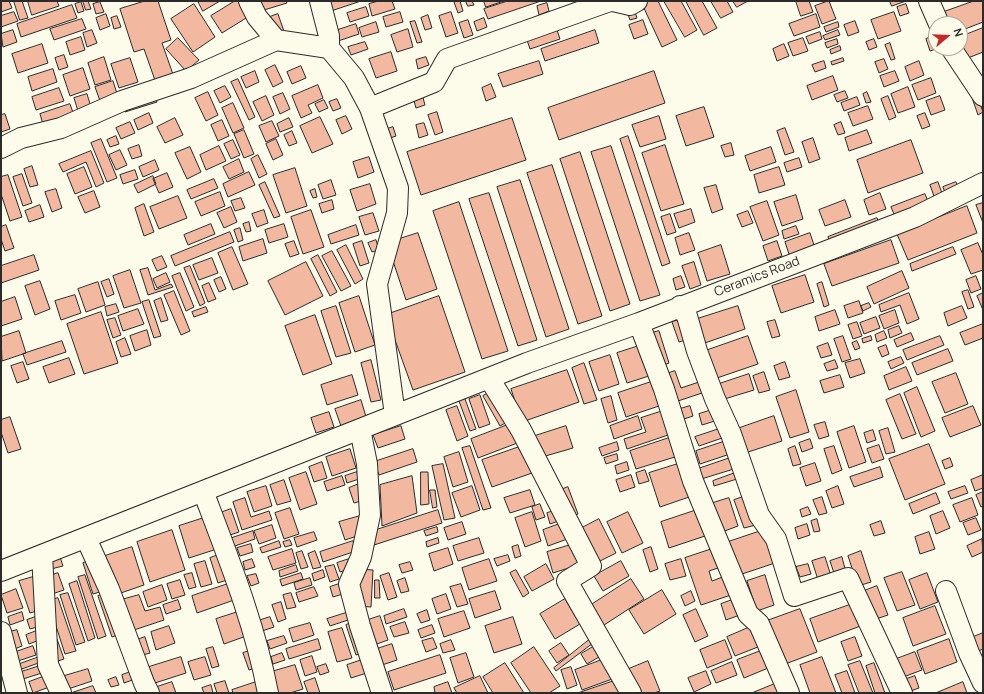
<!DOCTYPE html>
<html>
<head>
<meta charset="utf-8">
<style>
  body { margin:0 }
  #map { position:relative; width:984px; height:694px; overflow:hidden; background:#fdfbea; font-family:Manrope,sans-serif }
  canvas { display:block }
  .frame { position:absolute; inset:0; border:2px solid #2b2b2b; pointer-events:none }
  .north { position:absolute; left:928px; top:16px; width:40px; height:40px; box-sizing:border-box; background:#fdfbea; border:1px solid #a9a89e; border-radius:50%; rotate:71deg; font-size:11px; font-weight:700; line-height:16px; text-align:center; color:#2b2b2b }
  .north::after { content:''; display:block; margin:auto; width:14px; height:18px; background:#c62828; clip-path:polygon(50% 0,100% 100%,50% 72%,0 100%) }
</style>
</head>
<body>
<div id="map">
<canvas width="984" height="694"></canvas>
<div class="frame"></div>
<div class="north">N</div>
</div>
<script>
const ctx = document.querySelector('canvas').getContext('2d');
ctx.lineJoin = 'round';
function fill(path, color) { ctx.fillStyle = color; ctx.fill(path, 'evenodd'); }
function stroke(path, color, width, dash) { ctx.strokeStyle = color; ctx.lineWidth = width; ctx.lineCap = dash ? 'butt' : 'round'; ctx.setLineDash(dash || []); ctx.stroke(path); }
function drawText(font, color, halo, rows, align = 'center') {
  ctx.font = font + ' Manrope,sans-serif'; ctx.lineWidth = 3; ctx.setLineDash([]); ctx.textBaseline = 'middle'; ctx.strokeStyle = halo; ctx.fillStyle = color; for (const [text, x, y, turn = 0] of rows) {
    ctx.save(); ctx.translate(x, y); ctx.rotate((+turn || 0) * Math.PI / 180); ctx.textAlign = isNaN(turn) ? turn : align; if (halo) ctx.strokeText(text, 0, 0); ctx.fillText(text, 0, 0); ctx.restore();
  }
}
const building = new Path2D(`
  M1,1H9L12,8L1,12Z
  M14,1H22L28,18L20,20Z
  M28,1H57L59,6L32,15Z
  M83,1H88L91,9L86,10Z
  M145,1H158L171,40L162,43L175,80L157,86L144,49L134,52L120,9Z
  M198,1H220L203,11Z
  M235,1H242L251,15L222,33L211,16Z
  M261,1H286L287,3L264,10Z
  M324,1H361L328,12Z
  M379,1H392L395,9L372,16L369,4Z
  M460,1L463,11L458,13L454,2Z
  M466,1H472L474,5L468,6Z
  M484,1H504L486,7Z
  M508,1H541L488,19L484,9Z
  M648,1H658L677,40L662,47L642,4Z
  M664,1H681L697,30L685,37Z
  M686,1H702L717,28L704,35Z
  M711,1H727L733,12L721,18Z
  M733,1H748L737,7Z
  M796,1H809L813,12L801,16Z
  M829,1L836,19L822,24L815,6Z
  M890,1H906L892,6Z
  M974,1H983V22L960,31V24H946L941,13Z
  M81,2L84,11L78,13L75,4Z
  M100,2L104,12L96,14L93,4Z
  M547,3L549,11L539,15L537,6Z
  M194,4L215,37L193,52L171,19Z
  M906,4L909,13L900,16L897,7Z
  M72,5L77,18L21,37L17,24Z
  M366,7L369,16L350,22L347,13Z
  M634,9L637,18L630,20L627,12Z
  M14,12L18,21L1,27V16Z
  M400,12L403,22L386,27L383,17Z
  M451,12L458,33L446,37L439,16Z
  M894,12L901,31L878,39L871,20Z
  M106,14L110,26L100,30L96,18Z
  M278,14L286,37L267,18Z
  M816,14L820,27L794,36L789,24Z
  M428,15L432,28L425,30L421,18Z
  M117,16L121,27L114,29L111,18Z
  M484,18L487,27L477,31L474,22Z
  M82,19L86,29L54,40L50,29Z
  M468,20L473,35L464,38L459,23Z
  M643,20L648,34L634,39L629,25Z
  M415,21L422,42L417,43L410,22Z
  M855,21L859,32L848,36L844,25Z
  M376,22L379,32L362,37L359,28Z
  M838,22L839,27L826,32L824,27Z
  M356,24L359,34L338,41L335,31Z
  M556,27L560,39L530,49L526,37Z
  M983,28V52L963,60L960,37Z
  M408,29L413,47L397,52L391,35Z
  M13,30L17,42L3,47L1,34Z
  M92,30L97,43L87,47L83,33Z
  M595,30L599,43L545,61L541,49Z
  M838,30L840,35L825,40L823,36Z
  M820,32L822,39L809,44L806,37Z
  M935,35L936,48H939L930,51L926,39Z
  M81,37L85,50L70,55L66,42Z
  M178,38L199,60L186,71L166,49Z
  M803,38L808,51L793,56L788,43Z
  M837,39L838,44L827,48L825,43Z
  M874,39L877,47L869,50L866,42Z
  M365,42L368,49L351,55L348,47Z
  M890,43L895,59L891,60L885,45Z
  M42,44L48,63L18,73L12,54Z
  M784,44L789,56L777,61L773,49Z
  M840,46L841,50L831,54L830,50Z
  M391,52L397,71L376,78L369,59Z
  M64,55L68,67L59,70L55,58Z
  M104,57L111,80L95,85L88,63Z
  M426,57L429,65L418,69L416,60Z
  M130,58L138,82L119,88L111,64Z
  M843,58L844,61L832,65L831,62Z
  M884,59L888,69L879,73L875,62Z
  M539,61L543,74L503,87L498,74Z
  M824,61L826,68L815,72L812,65Z
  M919,61L924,75L910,81L905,67Z
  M275,65L283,82L273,87L265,70Z
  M301,66L306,78L292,84L287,72Z
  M83,68L90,89L70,96L63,75Z
  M53,69L57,82L32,91L28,77Z
  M255,71L259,82L246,88L241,77Z
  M654,71L665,103L559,140L548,108Z
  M895,71L899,81L884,87L880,76Z
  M833,76L838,90L812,100L807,86Z
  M931,78L936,93L918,100L912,85Z
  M238,79L255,117L249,120L231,82Z
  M113,81L120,103L103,109L95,87Z
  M491,84L496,97L486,101L482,88Z
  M318,85L323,98L308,105L312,113L301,118L292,96Z
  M225,86L231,97L220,103L214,91Z
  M908,87L915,107L898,113L891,94Z
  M974,87L983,112L978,115L969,89Z
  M59,88L64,101L36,110L32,97Z
  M845,91L848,98L837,102L834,95Z
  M208,92L218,115L206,121L195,98Z
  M867,92L871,102L866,103L863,94Z
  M154,93L157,102L125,112L122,104Z
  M283,93L290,109L280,114L273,97Z
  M87,94L91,107L78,111L74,98Z
  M422,94L425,105L416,108L413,97Z
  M266,96L274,115L262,121L253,102Z
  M888,96L896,117L889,120L881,99Z
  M940,96L945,110L931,115L926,101Z
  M857,97L860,105L844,111L841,103Z
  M337,99L341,108L333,111L329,102Z
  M324,100L328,108L319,112L315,104Z
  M233,103L244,128L233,133L222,108Z
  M70,104L76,121L45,131L40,114Z
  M868,106L873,119L853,126L848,113Z
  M704,107L714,137L686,146L676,116Z
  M437,112L443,132L435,135L428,115Z
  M149,113L153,123L138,130L134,120Z
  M925,113L930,126L922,129L917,116Z
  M5,114L10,129L1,132V115Z
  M346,116L352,129L342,134L336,120Z
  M659,116L666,139L640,147L632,125Z
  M320,117L333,144L312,153L300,126Z
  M175,118L183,135L165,143L157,127Z
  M289,118L293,127L280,132L277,124Z
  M512,118L526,160L421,195L407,152Z
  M222,120L229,136L218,141L211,125Z
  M272,121L279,136L266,142L259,126Z
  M130,122L135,133L121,139L116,128Z
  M841,122L845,133L838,135L834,125Z
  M424,123L428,135L419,138L416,125Z
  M393,127L396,136L387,139L384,130Z
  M785,128L794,152L785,155L777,131Z
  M244,130L254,154L244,158L234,134Z
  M867,130L872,143L849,151L845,138Z
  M292,131L297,143L289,146L284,135Z
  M116,136L119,144L110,147L107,140Z
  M628,136L670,263L662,266L620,139Z
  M813,138L820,159L809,163L802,142Z
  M101,139L117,178L107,182L91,143Z
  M276,139L283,155L273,160L266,144Z
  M233,140L240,155L231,159L224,144Z
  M911,140L923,173L868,193L857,160Z
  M731,143L734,155L725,157L721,146Z
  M139,145L142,156L132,159L128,149Z
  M665,145L684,204L661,211L642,153Z
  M219,146L226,161L206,170L200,155Z
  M611,146L660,295L640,301L591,152Z
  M190,147L201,172L187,179L175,153Z
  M771,147L776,162L750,171L745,156Z
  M120,150L127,165L116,170L109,155Z
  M91,151L104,183L96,187L86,162L63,172L59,164Z
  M580,152L630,304L610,311L560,159Z
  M258,155L267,174L259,178L251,159Z
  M369,157L374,172L358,178L353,162Z
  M799,158L802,167L787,172L784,163Z
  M239,159L244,172L229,179L223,167Z
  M155,160L159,170L143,177L139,167Z
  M552,165L602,316L578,324L527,173Z
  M32,166L38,185L30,187L24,169Z
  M84,167L92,187L75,194L67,174Z
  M779,167L785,185L759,193L754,175Z
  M295,168L307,206L286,213L273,175Z
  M135,170L138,179L123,184L120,175Z
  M249,172L255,185L228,197L223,184Z
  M167,173L173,187L159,193L153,179Z
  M22,174L32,203L23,206L13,177Z
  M8,175L22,217L10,221L1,194V177Z
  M153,176L156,184L138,193L134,185Z
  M214,179L218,188L191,199L187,190Z
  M331,180L336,195L323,199L318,185Z
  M520,180L569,329L546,337L497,187Z
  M265,182L280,216L274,218L259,185Z
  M938,182L943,196L935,199L930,185Z
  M956,182L961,193L947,198L943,187Z
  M370,184L376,204L357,211L350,190Z
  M716,185L723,209L712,213L704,188Z
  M56,189L62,208L52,212L45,192Z
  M315,189L317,197L313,198L310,191Z
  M94,191L100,207L85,213L78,197Z
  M220,192L225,206L201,216L195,202Z
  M489,193L537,340L518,346L469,199Z
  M880,193L886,209L869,215L864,200Z
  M925,194L930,206L896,219L891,207Z
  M796,195L803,219L782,226L774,202Z
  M178,196L187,218L159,229L150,207Z
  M241,198L245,208L235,211L231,201Z
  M332,200L334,209L322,213L319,204Z
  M845,200L851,217L825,226L819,210Z
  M767,201L779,235L763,241L750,207Z
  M459,202L508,351L482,359L433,211Z
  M983,203V223L976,205Z
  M144,204L154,232L144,236L135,208Z
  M40,205L44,217L29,222L25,211Z
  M967,206L977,233L908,260L897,234Z
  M231,207L237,222L224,228L217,213Z
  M691,209L695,222L679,228L674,214Z
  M264,210L268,223L257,227L252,214Z
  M311,210L324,247L303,254L291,217Z
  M748,211L753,223L742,227L737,215Z
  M373,213L379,231L365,235L359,217Z
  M670,214L676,232L667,235L661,217Z
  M877,218L879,224L830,243L828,237Z
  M249,222L251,231L246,232L243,224Z
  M211,224L215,234L188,245L184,235Z
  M284,224L288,237L269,243L265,230Z
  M6,225L14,248L5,251L1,239V227Z
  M356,225L359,235L331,244L328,235Z
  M796,226L799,234L784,239L782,231Z
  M240,228L243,240L238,242L234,230Z
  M230,232L234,242L175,266L171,256Z
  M418,233L437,289L406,300L387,243Z
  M689,233L695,250L680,255L675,238Z
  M810,233L815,248L790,257L785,242Z
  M263,239L267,253L243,261L239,247Z
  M376,240L379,250L372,252L368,243Z
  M891,240L899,263L832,286L824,264Z
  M294,241L299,254L290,257L285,244Z
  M362,241L369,263L360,266L353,244Z
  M777,241L782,256L768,261L763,246Z
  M978,243L983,255V270L971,274L961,250Z
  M346,245L363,279L355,284L337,250Z
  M721,245L730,274L707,281L698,253Z
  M232,247L248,284L233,290L218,253Z
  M953,247L956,254L912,271L910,264Z
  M332,251L351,286L341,291L322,256Z
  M34,255L39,270L1,283V266Z
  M318,255L337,292L330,296L311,259Z
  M162,256L167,267L157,271L152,260Z
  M212,258L218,273L199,280L193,265Z
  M306,262L323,296L285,315L268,281Z
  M694,262L701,285L690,289L682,266Z
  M190,266L205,303L200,306L184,268Z
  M148,268L155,290L171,284L173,287L148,295L140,270Z
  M130,270L141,303L124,308L113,276Z
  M902,271L909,288L874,304L867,287Z
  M166,273L170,282L157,288L153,279Z
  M180,273L194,307L186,311L172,276Z
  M805,275L814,302L781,313L772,286Z
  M681,276L685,287L676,290L673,279Z
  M976,276L981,289L971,293L966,280Z
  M221,277L226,289L219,292L214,280Z
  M109,279L114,294L107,297L101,282Z
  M40,281L50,309L35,315L25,286Z
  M98,282L105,305L86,312L78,289Z
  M822,282L829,305L824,307L817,284Z
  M209,283L216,299L208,302L202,286Z
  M968,290L974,307L968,309L962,292Z
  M174,291L190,331L181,335L164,295Z
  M909,293L919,319L907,324L900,305L881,312L879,305Z
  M983,293V310L977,296Z
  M75,295L81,313L61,320L55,301Z
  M359,296L375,345L355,352L339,303Z
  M439,296L465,372L413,390L386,315Z
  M15,297L22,319L1,326V302Z
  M161,298L168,320L161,322L154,301Z
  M149,300L161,336L154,338L142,302Z
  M859,301L863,313L848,318L844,306Z
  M869,303L871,307L863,311L861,306Z
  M116,304L119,312L107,316L105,307Z
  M336,306L351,353L336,357L321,311Z
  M738,306L745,329L702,344L694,320Z
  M962,306L967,318L948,326L944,313Z
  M206,307L208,312L194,317L192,312Z
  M138,309L144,324L123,331L118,316Z
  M835,310L840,324L819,331L815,317Z
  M895,310L899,323L884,329L879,316Z
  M101,312L118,363L84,374L67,324Z
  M315,315L332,364L303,375L285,326Z
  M876,317L880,328L864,334L860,323Z
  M115,318L121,335L113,338L107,320Z
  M683,319L689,339L679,342L672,322Z
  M775,320L780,336L772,338L767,322Z
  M857,322L862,336L853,339L848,325Z
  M983,324V338L965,345L960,333Z
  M899,326L902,333L890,338L888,330Z
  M147,330L151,345L135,351L130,336Z
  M19,331L26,353L2,361L1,337Z
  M659,331L669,363L659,367L648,334Z
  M884,331L887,338L877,342L875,335Z
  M911,333L914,340L897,347L894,340Z
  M748,336L758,364L714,379L705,351Z
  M843,336L851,359L842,362L834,339Z
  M871,336L872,340L863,343L862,339Z
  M940,336L944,345L907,360L903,350Z
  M125,338L131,354L121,357L116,342Z
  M62,341L66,352L27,365L23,354Z
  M857,341L860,348L855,350L852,343Z
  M828,343L832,355L821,358L817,347Z
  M642,345L652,375L627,383L617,353Z
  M886,345L889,354L882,357L878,348Z
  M948,349L953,361L917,375L912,363Z
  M610,355L619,384L599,391L589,362Z
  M901,357L904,363L891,369L888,362Z
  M69,358L75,374L49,383L43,367Z
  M860,359L865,373L850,378L845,363Z
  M371,360L381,400L371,402L361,363Z
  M835,360L838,368L827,371L824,364Z
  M23,362L29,379L17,383L11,366Z
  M785,362L790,377L779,380L774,366Z
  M584,363L597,400L584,404L572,368Z
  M906,367L912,381L889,390L884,376Z
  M567,370L579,402L522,422L511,389Z
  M675,371L681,388L702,381L705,392L675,402L666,374Z
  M764,372L770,390L759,393L753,376Z
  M956,373L968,404L945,413L932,382Z
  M749,374L754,390L721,400L716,385Z
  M352,375L358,395L327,405L321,385Z
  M840,375L844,387L824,393L820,381Z
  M654,381L662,405L626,417L618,393Z
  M917,387L935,431L921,437L904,393Z
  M796,390L809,432L790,438L776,397Z
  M492,391L509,421L500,426L483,396Z
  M900,394L916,434L902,439L886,400Z
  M480,395L490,424L479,428L469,399Z
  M611,396L617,420L608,423L601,399Z
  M465,399L476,429L470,431L459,401Z
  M361,400L367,420L342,429L335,409Z
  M457,406L468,436L457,441L446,410Z
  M690,406L693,416L684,419L680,409Z
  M973,406L981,425L950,437L942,418Z
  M715,409L718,420L702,425L699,414Z
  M663,411L671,434L627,449L624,439L646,432L641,418Z
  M329,412L334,427L316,433L311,418Z
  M638,416L642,429L614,439L610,426Z
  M774,416L782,441L742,454L734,430Z
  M10,417L21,449L8,453L1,432V420Z
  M825,422L829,436L819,439L814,425Z
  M513,423L520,442L478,458L471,439Z
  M401,426L405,439L378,448L373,435Z
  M566,426L573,448L542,457L535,436Z
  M854,426L866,462L849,468L837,432Z
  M725,427L728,436L699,446L695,437Z
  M888,428L895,452L886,454L879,431Z
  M873,430L876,440L867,443L864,433Z
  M672,437L678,456L636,469L630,451Z
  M810,439L813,448L802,452L799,443Z
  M726,441L730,454L700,464L696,451Z
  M617,442L619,450L602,456L599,448Z
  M929,444L945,484L905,500L889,459Z
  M525,445L535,472L492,487L482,460Z
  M879,445L884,459L872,463L867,449Z
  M470,446L491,508L483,510L462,448Z
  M795,446L801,464L793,466L788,449Z
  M834,446L842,470L832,474L824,449Z
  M350,449L356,468L332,476L326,457Z
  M413,449L417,462L379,475L374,462Z
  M459,452L468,482L453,487L444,457Z
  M617,454L618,460L606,464L604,458Z
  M733,457L737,468L698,480L695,470Z
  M950,458L953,466L945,469L942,461Z
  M322,462L327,478L314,482L309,467Z
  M627,462L629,470L617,474L615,466Z
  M681,463L692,496L660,507L649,473Z
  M815,463L821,481L806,486L800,468Z
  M443,464L455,518L444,520L432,466Z
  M880,467L883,477L854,487L850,477Z
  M645,470L649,481L639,484L636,473Z
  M306,472L317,504L300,510L289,478Z
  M357,472L359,479L347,483L345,476Z
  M421,472H428L429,504L421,505Z
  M735,473L737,479L714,486L713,481Z
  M631,475L635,487L620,492L616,480Z
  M983,475V488L975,491L971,480Z
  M342,476L345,485L327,491L324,482Z
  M412,476L417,513L382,526L380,485Z
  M284,480L291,501L277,505L270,485Z
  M359,484L365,500L354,503L349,488Z
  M266,486L272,506L254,512L247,492Z
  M472,486L480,510L461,517L452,493Z
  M838,486L844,504L832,508L826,491Z
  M965,486L968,493L951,499L948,492Z
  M568,487L578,514L568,518L558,491Z
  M430,490H435L437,507L433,508Z
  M530,490L535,505L510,513L504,498Z
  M983,492V506L981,507L976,495Z
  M936,493L940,503L913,514L909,504Z
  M746,496L756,525L744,528L734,500Z
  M822,497L827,513L819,515L813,500Z
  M245,498L251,517L269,511L272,520L242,530L233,502Z
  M729,498L738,526L722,532L713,503Z
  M972,498L978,515L960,522L953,505Z
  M540,504L545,517L536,520L532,507Z
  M808,507L811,514L802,517L800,510Z
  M290,508L299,534L284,539L275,513Z
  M231,509L239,532L227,536L220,513Z
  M700,509L708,535L669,548L661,522Z
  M438,510L442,523L374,545L370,532Z
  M558,510L561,520L550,524L547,513Z
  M943,511L950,528L936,534L930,516Z
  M532,512L541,541L525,547L515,518Z
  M628,512L643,543L622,553L607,522Z
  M360,516L366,533L345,540L339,522Z
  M207,517L217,549L189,558L179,526Z
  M976,518L981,530L968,535L963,523Z
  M599,519L616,553L596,563L580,529Z
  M817,519L820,531L814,532L811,521Z
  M881,521L885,533L874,536L870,525Z
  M462,522L466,534L448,540L444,528Z
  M565,522L570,538L548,546L543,530Z
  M807,524L810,535L798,539L795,528Z
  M272,525L276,538L259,544L254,531Z
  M437,527L438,532L426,536L424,531Z
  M172,530L185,570L150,582L137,542Z
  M764,530L775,563L739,575L728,542Z
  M253,531L255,539L229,548L226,540Z
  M314,532L317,540L297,547L294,538Z
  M929,532L935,549L920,554L915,537Z
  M438,538L439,543L427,547L426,542Z
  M479,538L484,553L458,561L453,546Z
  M982,539L983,552L972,557L967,546Z
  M290,540L292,545L285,547L283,542Z
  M279,541L281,547L262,553L260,548Z
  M353,541L356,551L323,562L320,552Z
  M251,544L253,552L240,556L237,548Z
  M574,544L581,564L553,573L547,552Z
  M518,545L521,556L515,558L512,547Z
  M132,547L144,585L115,595L102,557Z
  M651,547L658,569L650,572L643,550Z
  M448,548L453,564L434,571L429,554Z
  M292,549L296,563L273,570L268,557Z
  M712,549L718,568L709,571L712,581L728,575L734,594L701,605L685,558Z
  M302,551L308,567L301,569L296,553Z
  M315,551L321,567L313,569L308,554Z
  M861,551L871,582L858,586L848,556Z
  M221,554L230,579L218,583L210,558Z
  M508,555L510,561L497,566L494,559Z
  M60,557L63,566L51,569L48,561Z
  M825,557L832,579L819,583L812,561Z
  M842,557L845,569L834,573L830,561Z
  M252,559L255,567L245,570L243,562Z
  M349,559L352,568L340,572L337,563Z
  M489,559L497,581L469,590L462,568Z
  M681,559L686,576L670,580L665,564Z
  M92,560L103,591L93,594L83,563Z
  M205,561L212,584L201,587L194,564Z
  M621,561L629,576L603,591L594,576Z
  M410,562L413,570L402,573L399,565Z
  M546,564L554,579L532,591L524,577Z
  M808,564L811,574L800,577L796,567Z
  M296,565L298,571L280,577L279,571Z
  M334,565L339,579L330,582L325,567Z
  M359,569L373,570L371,607L357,606Z
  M323,570L325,577L314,581L312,574Z
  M516,570L529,593L523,597L510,573Z
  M902,572L915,605L897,611L884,578Z
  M58,573L64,590L52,594L47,577Z
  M192,573L196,587L189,589L184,575Z
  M301,573L303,579L282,586L280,580Z
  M389,573L397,597L388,600L380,576Z
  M927,573L938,602L920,609L909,580Z
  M256,574L259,583L251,586L247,576Z
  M85,575L106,636L98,639L78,577Z
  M765,575L774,605L757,611L747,581Z
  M33,577L43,609L30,613L19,581Z
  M310,578L312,585L296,590L294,583Z
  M405,578L409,591L401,593L397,581Z
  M631,579L644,599L601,627L588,607Z
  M180,580L185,595L172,599L167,584Z
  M375,580H379L380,598H375Z
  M77,581L95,638L88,641L69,584Z
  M231,583L237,599L197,613L192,596Z
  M342,583L346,593L333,597L330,587Z
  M461,584L468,604L457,607L450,587Z
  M162,585L167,600L148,607L143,592Z
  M877,586L888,615L870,621L859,593Z
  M314,587L318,596L299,602L296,593Z
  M16,589L23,608L7,613L1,595Z
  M662,590L676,614L644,634L629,610Z
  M495,591L501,609L475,618L469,599Z
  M691,591L695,601L685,606L681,596Z
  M68,593L85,642L76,645L60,595Z
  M106,593L120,634L112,637L98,596Z
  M291,593L296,607L287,609L283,595Z
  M446,594L451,609L437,614L432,599Z
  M139,595L145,611L160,607L164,620L131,631L121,600Z
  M58,598L76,651L65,654L48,601Z
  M565,599L580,624L555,639L540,614Z
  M735,599L740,615L726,620L721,604Z
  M178,600L181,609L166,614L163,605Z
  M281,602L286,619L278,622L272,605Z
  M855,603L863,625L818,642L810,619Z
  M935,606L946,634L913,646L903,618Z
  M404,609L407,617L386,624L384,616Z
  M696,609L708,636L695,642L683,615Z
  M800,609L817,652L780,666L764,622Z
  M427,610L430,620L421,623L417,614Z
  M241,611L249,635L224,644L216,619Z
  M464,611L470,628L444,637L438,619Z
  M22,612L24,620L10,625L8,617Z
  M349,612L351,619L330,626L327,619Z
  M38,616L41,626L30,629L27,620Z
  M380,616L388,640L374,645L365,621Z
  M270,617L274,627L259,632L255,622Z
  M513,617L522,644L494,653L485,626Z
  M353,622L364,653L356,655L346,625Z
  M405,622L409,633L394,637L390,627Z
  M310,623L314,635L293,642L289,629Z
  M432,625L435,633L421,638L418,630Z
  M755,625L763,645L735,656L727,637Z
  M169,626L175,643L156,650L151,632Z
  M342,628L352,658L337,662L328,632Z
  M17,630L22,646L12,650L6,633Z
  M39,630L42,639L29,644L26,635Z
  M983,633V649L965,657L959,643Z
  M284,636L287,643L270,649L267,641Z
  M594,636L597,640L556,671L554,668Z
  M145,637L150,653L139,656L134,641Z
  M855,637L862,656L848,661L841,642Z
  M433,638L437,648L426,652L422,641Z
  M57,639L64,659L55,662L48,642Z
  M318,639L321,649L289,659L286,649Z
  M949,639L957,662L925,674L917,651Z
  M451,640L455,650L443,653L440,644Z
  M725,640L732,658L707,668L700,650Z
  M561,643L569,655L557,663L549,651Z
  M392,644L397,660L379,666L374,650Z
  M598,644L604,654L587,664L581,654Z
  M33,646L36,655L15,662L13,653Z
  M213,647L219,666L212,668L206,649Z
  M534,647L560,686L549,693H531L511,663Z
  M766,649L773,666L744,678L737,660Z
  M252,650L258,667L249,670L243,653Z
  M915,652L922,670L898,679L891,661Z
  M282,653L285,660L273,664L271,657Z
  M466,653L474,677L458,683L450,658Z
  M440,655L446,673L394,690L388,672Z
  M42,656L44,661L19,670L17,665Z
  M312,656L317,672L305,676L300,660Z
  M181,657L186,673L155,683L149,667Z
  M205,657L211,675L194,680L188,662Z
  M822,657L836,693H810L800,665Z
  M607,658L615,678L582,690L575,670Z
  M365,659L370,672L351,678L347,665Z
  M648,661L660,691L654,693H632L624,671Z
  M860,661L873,693H859L848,665Z
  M732,662L737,675L716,683L711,671Z
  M505,663L524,693H493L483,677Z
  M874,663L885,693H875L866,666Z
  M326,664L329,672L320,675L317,667Z
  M43,665L45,672L23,679L21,672Z
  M295,665L303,689L290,693H278L271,672Z
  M571,667L577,685L567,689L561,670Z
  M88,669L92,681L65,690L61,677Z
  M136,670L138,678L124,683L122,675Z
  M706,671L711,684L694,692L688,678Z
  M847,671L855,693H842L835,675Z
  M48,675L52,686L33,693L29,682Z
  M480,676L488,693H457L454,688Z
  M915,676L919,688L905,693L901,681Z
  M116,677L119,685L111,687L108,680Z
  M315,678L320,693H308L304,682Z
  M617,680L622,693H578Z
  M225,681L229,693H217L214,684Z
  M259,681L263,693H233L232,690Z
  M172,682L176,693H156L154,688Z
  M448,682L452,693H435L434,687Z
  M963,682L967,693H936Z
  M777,683L782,693H752Z
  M211,685L213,693H204L202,688Z
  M93,686L96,693H71Z`);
const minor = new Path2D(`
  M249,1L257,17L276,40L329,48
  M320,1L329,36V48L354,78L370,108L398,188L397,213L377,284L395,415
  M613,1L630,5L637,1
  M929,1L939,24
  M951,48L983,96
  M370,108L434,82L447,59L610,1
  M1,148L21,138L61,128L122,101L191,78L276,40
  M680,306L687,316L697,351L715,399L731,434L759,515L776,539L794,596L848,578L902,693
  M639,323L664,389L693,481L748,614L759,624L789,693
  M489,378L521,430L591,566L567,581L631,693
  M360,429L367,464L370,515L361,557L349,584L360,626L382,693
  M203,491C228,557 255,624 268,693
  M86,538L109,589L144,683L149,693
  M42,555L48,665L61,693
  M1,571L527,363L639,323L915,217L983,183
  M946,591L969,653L983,683
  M1,632L17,693`);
const streetNames = [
  ["Ceramics Road",757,277,-21]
];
fill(building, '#f2b8a0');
stroke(building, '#2b2b2b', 1);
stroke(minor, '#2b2b2b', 22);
stroke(minor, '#fdfbea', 20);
drawText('13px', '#2b2b2b', '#fdfbea', streetNames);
</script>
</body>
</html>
